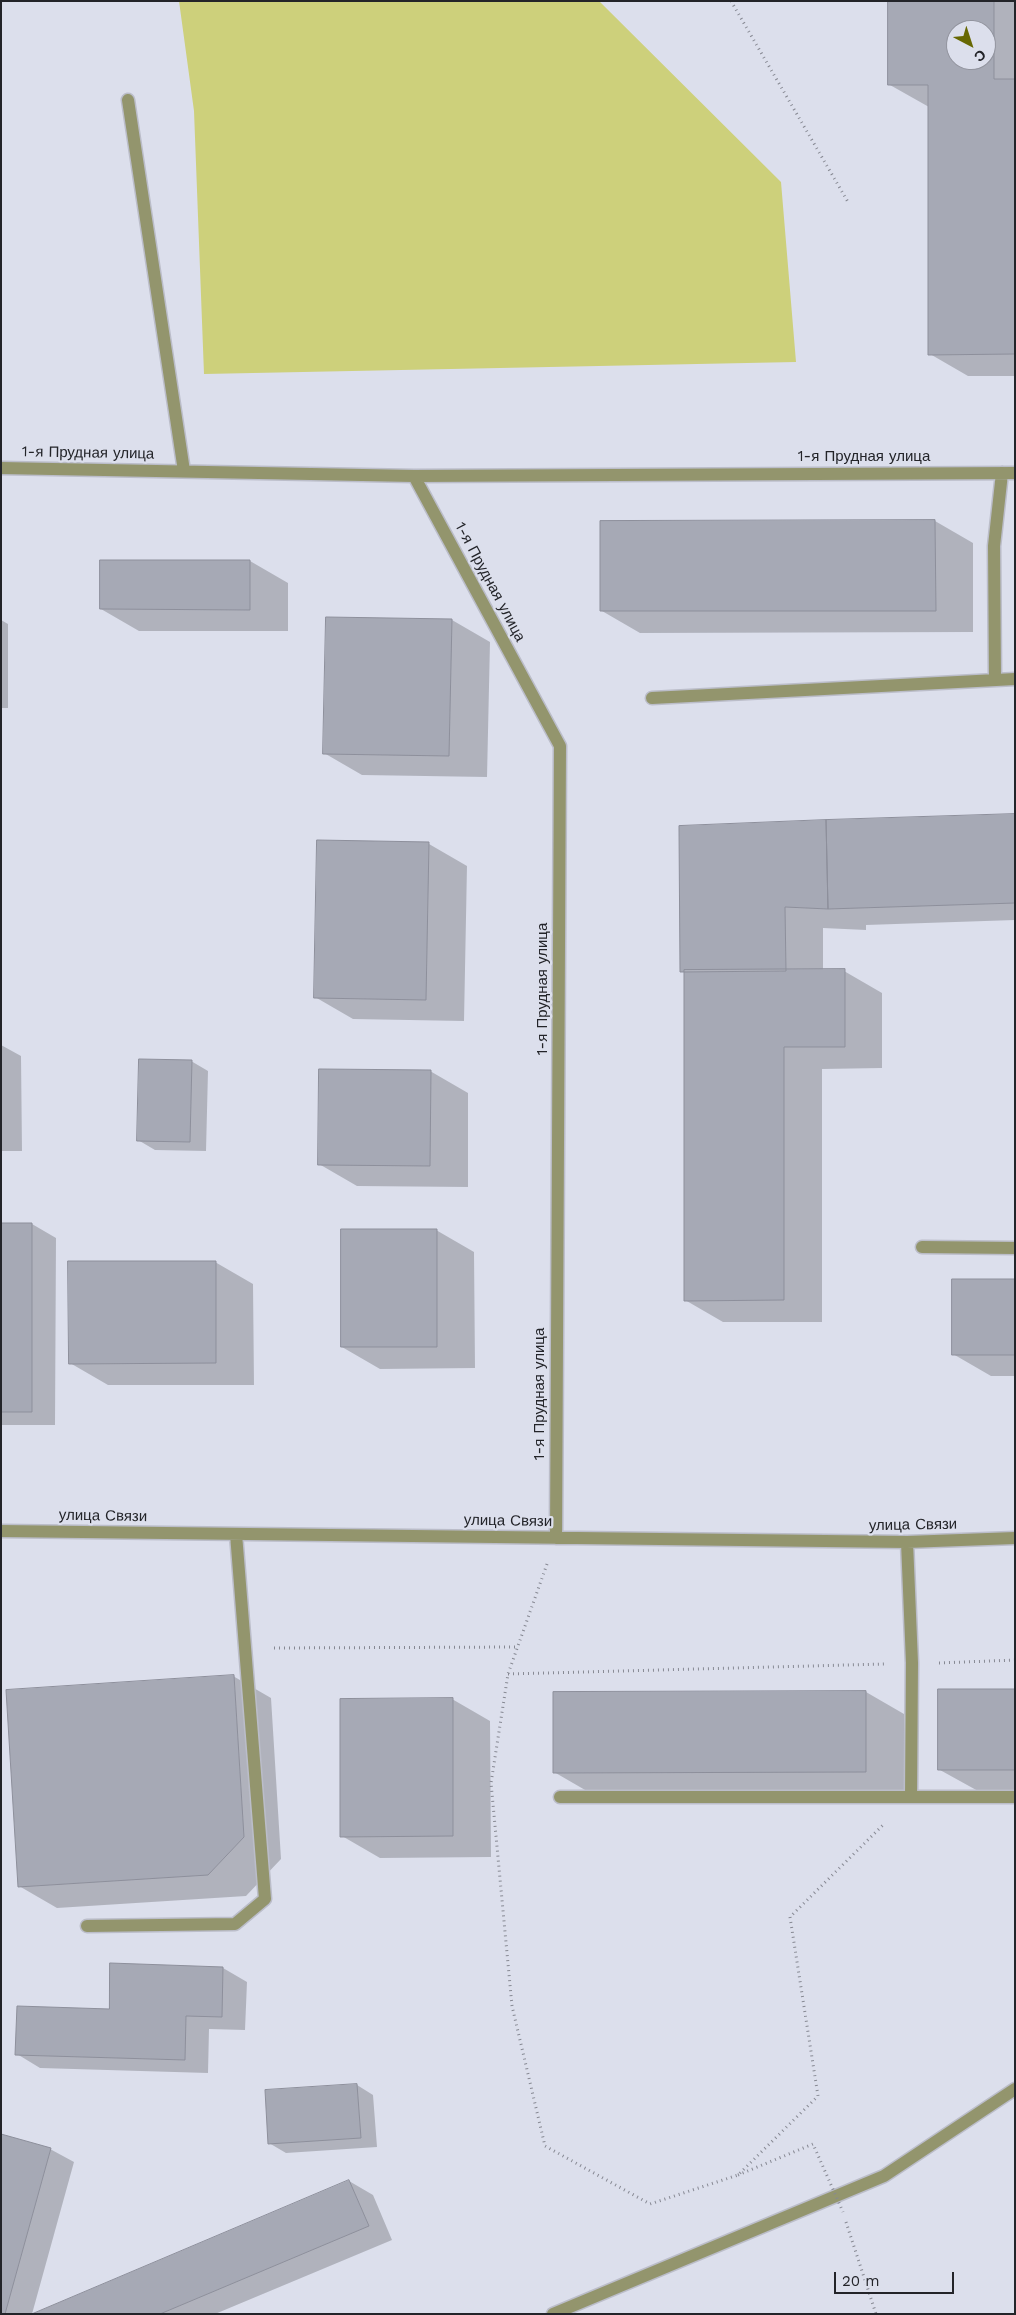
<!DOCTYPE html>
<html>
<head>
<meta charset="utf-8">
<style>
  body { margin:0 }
  #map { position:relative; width:1016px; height:2315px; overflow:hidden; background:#dcdfec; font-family:"Work Sans",sans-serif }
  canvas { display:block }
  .frame { position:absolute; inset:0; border:2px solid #232429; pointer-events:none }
  .north { position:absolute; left:946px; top:20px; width:50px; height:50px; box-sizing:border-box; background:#dcdfec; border:1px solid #92949e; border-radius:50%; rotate:140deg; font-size:14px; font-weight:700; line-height:20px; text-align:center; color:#232429 }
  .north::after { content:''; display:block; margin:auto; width:18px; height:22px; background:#676803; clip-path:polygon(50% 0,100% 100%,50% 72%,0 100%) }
  .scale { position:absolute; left:834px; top:2272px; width:120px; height:22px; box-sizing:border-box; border:2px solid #232429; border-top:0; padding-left:6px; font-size:15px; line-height:18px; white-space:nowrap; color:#232429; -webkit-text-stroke:4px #dcdfec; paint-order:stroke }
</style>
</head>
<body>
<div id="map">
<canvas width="1016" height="2315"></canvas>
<div class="frame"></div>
<div class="north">С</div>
<div class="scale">20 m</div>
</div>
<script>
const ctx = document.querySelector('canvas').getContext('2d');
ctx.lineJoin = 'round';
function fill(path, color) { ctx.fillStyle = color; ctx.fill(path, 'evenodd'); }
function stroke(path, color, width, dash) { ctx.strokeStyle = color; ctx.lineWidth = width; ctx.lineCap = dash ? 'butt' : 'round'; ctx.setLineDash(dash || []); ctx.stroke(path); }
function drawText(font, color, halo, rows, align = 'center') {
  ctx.font = font + ' "Work Sans",sans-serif'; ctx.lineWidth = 4.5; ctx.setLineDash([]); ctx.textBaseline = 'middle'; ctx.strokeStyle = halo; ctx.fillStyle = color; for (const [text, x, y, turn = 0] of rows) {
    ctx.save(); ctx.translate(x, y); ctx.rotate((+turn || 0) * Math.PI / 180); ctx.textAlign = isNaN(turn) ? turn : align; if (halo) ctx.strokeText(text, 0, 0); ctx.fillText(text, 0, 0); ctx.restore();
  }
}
const green = new Path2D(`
  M179,1H599L781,182L796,362L204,374L194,111Z`);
const shadow = new Path2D(`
  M890,1H1015V376H968L930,354L929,107L890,85ZM956,30H986V60H956Z
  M935,521L973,543V632L640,633L602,611Z
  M250,561L288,583V631H139L101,609Z
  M1,620L8,624V708H1Z
  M452,620L490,642L487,777L362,775L324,753Z
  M1015,815V920L866,925V930L823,928V971H844L882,993V1068L822,1069V1322H723L685,1300V973L682,971L681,827Z
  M318,841L429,844L467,866L464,1021L353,1019L315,997Z
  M1,1045L21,1056L22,1151H1Z
  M191,1061L208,1071L206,1151L155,1150L138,1140Z
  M430,1071L468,1093V1187L357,1186L319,1164Z
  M1,1224H32L56,1238L55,1425H1Z
  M436,1230L474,1252L475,1368L380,1369L342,1347Z
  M215,1262L253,1284L254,1385H108L70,1363Z
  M1015,1280V1376H991L953,1354Z
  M233,1676L271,1698L281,1859L246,1896L57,1908L19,1886Z
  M1015,1690V1791H978L940,1770Z
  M866,1692L904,1714V1793L592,1794L554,1772Z
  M452,1699L490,1721L491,1857L380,1858L342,1836Z
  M223,1968L247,1982L245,2030L209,2029L208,2073L40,2068L17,2054L110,2010Z
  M357,2085L373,2095L377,2147L286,2153L269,2143Z
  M50,2149L74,2162L32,2314H1Z
  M349,2181L373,2195L392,2240L215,2314H35Z`);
const building = new Path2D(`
  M888,1H994V79H1015V354L928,355V85H888ZM956,30H986V60H956Z
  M935,520L936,611H600V521Z
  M100,560H250V610L100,609Z
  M326,617L452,619L449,756L323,754Z
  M1015,814V903L828,909L826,820Z
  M826,820L828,909L785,907L786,971L680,972L679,826Z
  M317,840L429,842L426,1000L314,998Z
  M845,969V1047H784V1300L684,1301V970Z
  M139,1059L192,1060L190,1142L137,1141Z
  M319,1069L431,1070L430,1166L318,1165Z
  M1,1223H32V1412H1Z
  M341,1229H437V1347H341Z
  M68,1261H216V1363L69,1364Z
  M952,1279H1015V1355H952Z
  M234,1675L244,1837L208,1875L18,1887L6,1690Z
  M938,1689H1015V1770H938Z
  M866,1691V1772L553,1773V1692Z
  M453,1698V1836L340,1837V1699Z
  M110,1963L223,1967L222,2017L186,2016L185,2060L15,2055L17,2006L109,2009Z
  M357,2084L361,2138L268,2144L265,2090Z
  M1,2134L51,2148L5,2314H1Z
  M349,2180L369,2226L160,2314H32Z`);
const path = new Path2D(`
  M731,1L848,202
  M547,1564L508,1674L491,1783L512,2006L545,2146L650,2204L738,2175L818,2096L790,1917L883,1825
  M274,1648L518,1647
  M939,1663L1015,1660
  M508,1674L885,1664
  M846,2222L876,2314`);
const minor = new Path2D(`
  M128,100L184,471
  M1,468L414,476L560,746L556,1538
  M414,476L1015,473
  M995,680L994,546L1002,473
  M652,698L1015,679
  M922,1247L1015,1248
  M1,1531L907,1542L1015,1538
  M907,1542L912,1663L911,1797
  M560,1797H1015
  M87,1926L235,1924L265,1899L236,1534
  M553,2314L884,2176L1015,2089`);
const pathBridge = new Path2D(`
  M738,2175L813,2144L843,2212`);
const streetNames = [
  ["1-я Прудная улица",88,453,1],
  ["1-я Прудная улица",864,457],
  ["1-я Прудная улица",490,582,62],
  ["1-я Прудная улица",543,989,-90],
  ["1-я Прудная улица",540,1394,-90],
  ["улица Связи",103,1516,1],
  ["улица Связи",508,1521,1],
  ["улица Связи",913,1525,-1]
];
fill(green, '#cdd07b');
fill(shadow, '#0003');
fill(building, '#a6a9b5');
stroke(building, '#8d8f9b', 1);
stroke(minor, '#bbbdc9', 15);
stroke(path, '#878993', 3, [1, 4]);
stroke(minor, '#93956d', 12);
stroke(pathBridge, '#878993', 3, [1, 4]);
drawText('15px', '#232429', '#dcdfec', streetNames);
</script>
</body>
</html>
